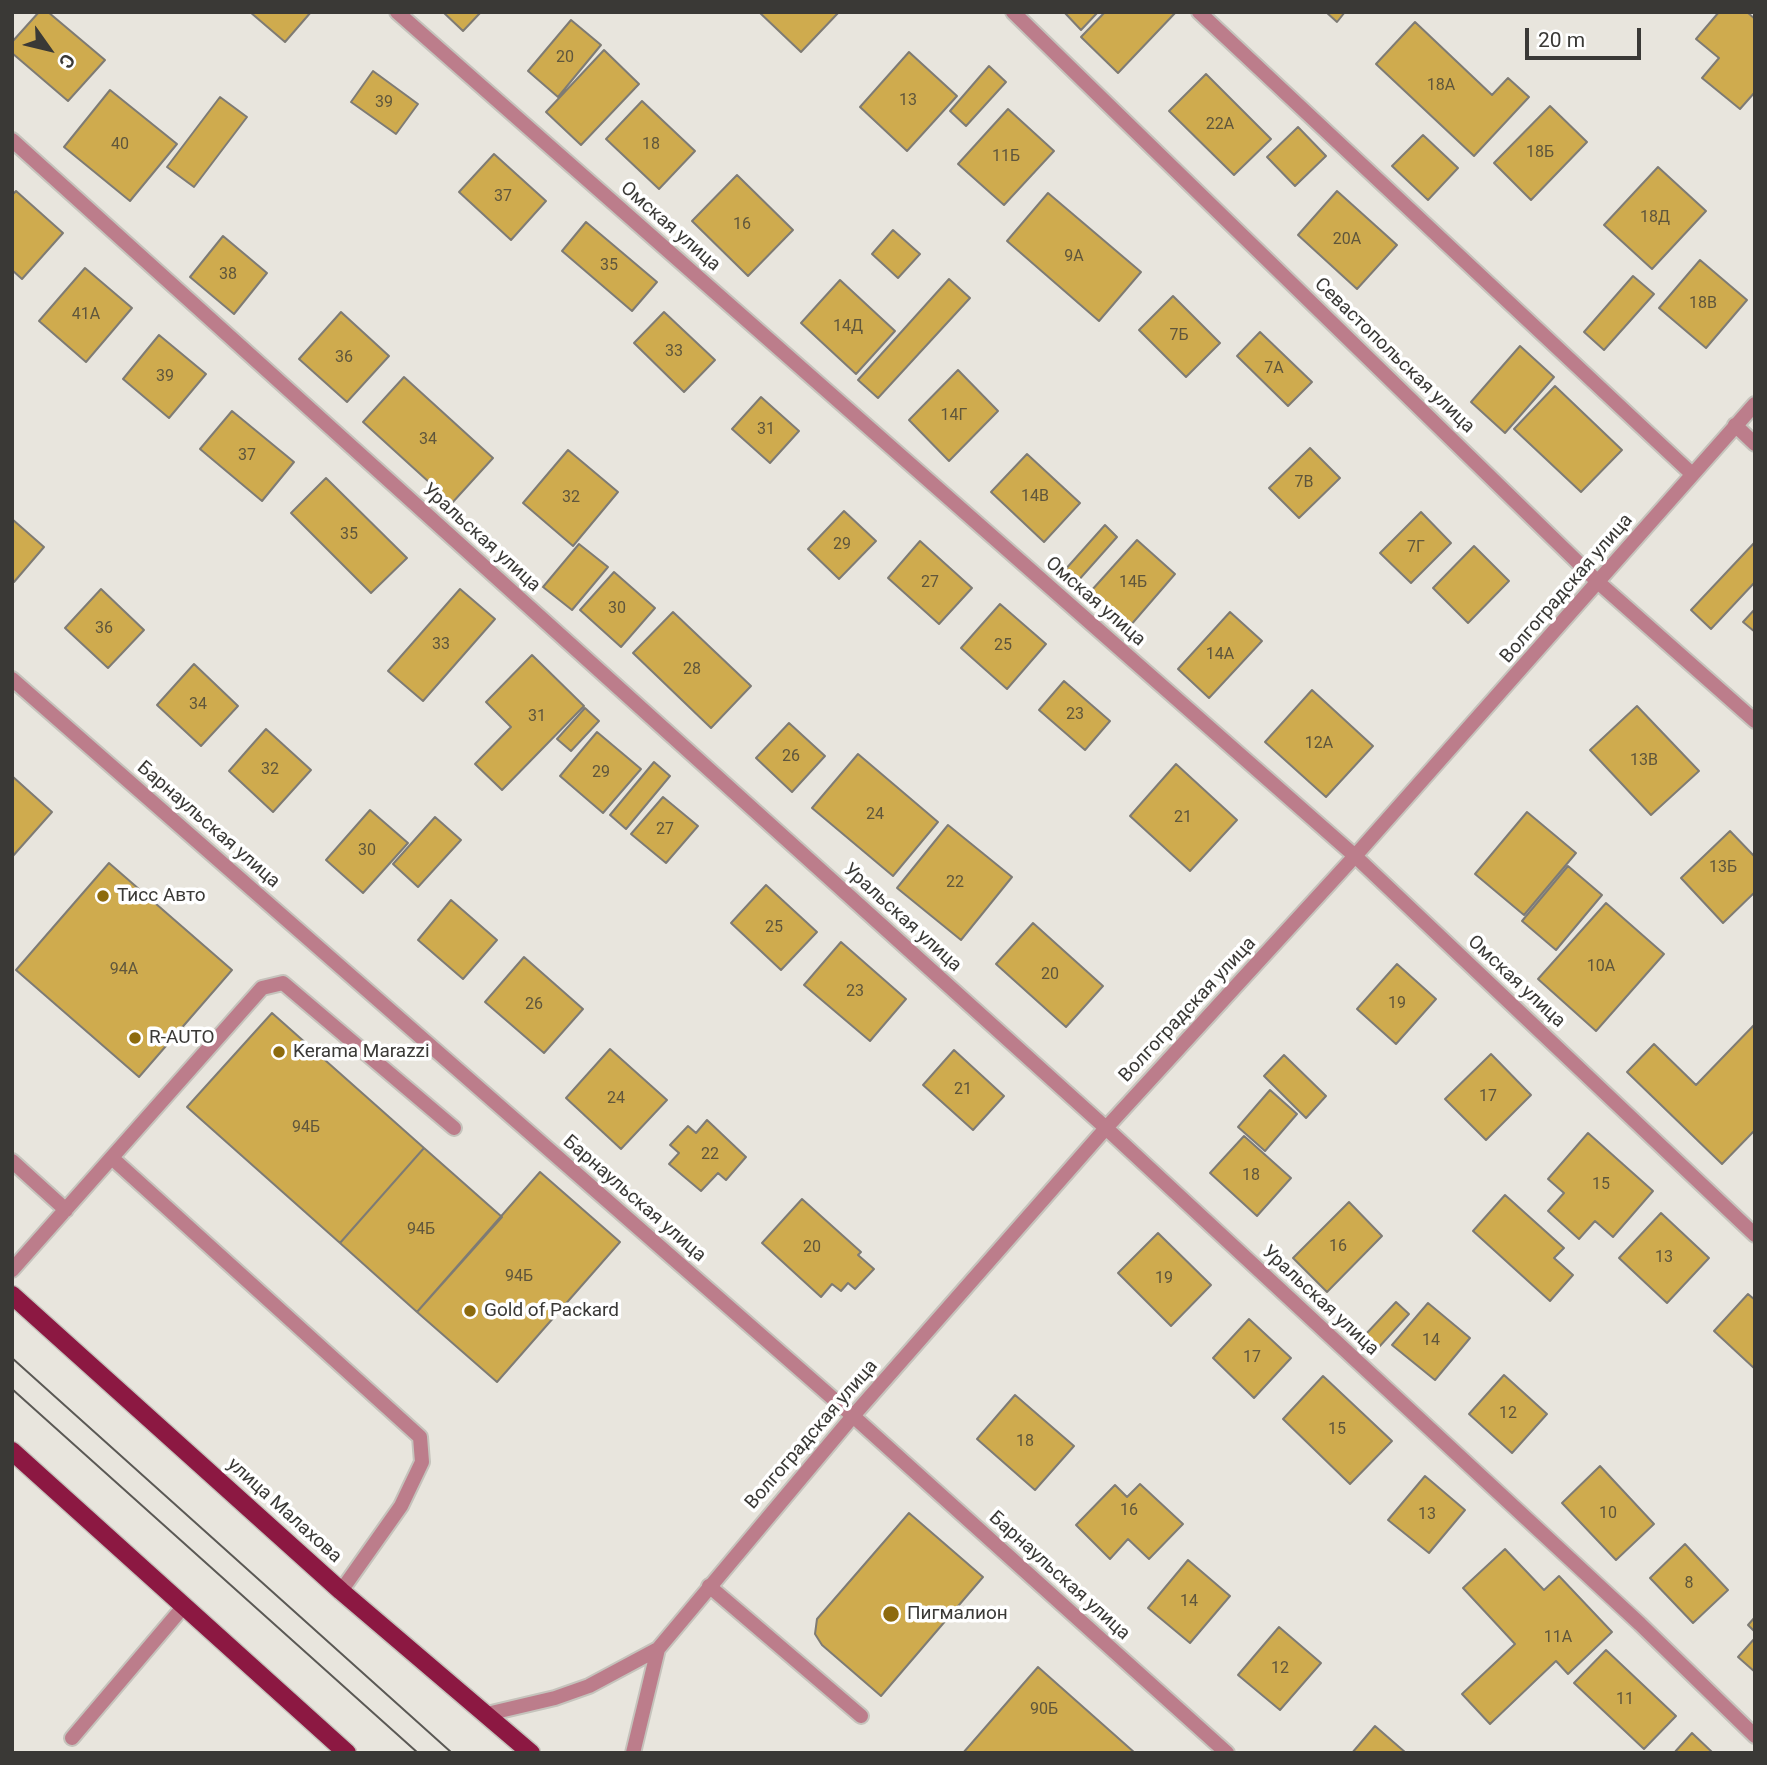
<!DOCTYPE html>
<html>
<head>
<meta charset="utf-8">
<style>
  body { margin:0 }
  #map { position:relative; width:1767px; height:1765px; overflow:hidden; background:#e8e5dd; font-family:Roboto,sans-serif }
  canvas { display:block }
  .frame { position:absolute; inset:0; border:14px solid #3a3936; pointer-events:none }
  .north { position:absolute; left:14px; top:14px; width:70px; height:70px; -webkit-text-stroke:5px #fff; paint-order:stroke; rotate:124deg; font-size:19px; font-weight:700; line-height:28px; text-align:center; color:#3a3936 }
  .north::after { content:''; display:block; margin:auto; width:24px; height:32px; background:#3a3936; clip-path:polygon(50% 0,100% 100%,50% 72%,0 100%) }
  .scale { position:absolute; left:1525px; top:28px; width:116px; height:32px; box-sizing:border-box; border:4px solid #3a3936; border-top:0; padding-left:9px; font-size:21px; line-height:24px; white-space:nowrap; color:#3a3936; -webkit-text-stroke:5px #fff; paint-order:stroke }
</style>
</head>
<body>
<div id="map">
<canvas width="1767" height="1765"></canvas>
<div class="frame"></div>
<div class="north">С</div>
<div class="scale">20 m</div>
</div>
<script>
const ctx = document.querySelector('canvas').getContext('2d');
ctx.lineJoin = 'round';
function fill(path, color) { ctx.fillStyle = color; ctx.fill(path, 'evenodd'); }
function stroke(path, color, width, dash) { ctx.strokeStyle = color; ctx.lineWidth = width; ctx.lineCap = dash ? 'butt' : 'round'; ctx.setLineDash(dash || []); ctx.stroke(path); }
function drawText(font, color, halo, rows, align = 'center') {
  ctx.font = font + ' Roboto,sans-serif'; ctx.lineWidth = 7; ctx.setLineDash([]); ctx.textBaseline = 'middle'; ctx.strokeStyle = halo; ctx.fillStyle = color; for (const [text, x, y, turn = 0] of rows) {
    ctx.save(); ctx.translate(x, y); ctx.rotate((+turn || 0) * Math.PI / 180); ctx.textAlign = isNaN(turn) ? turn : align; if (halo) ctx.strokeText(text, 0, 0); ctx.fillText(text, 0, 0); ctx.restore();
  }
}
const building = new Path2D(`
  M39,12H48L105,60L68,101L12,53V42Z
  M250,12H311L285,42Z
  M443,12H481L463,31Z
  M759,12H839L801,52Z
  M1064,12H1098L1081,30Z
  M1105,12H1176L1118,73L1081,37Z
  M1326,12H1345L1337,22Z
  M1719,12H1747L1755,19V92L1740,109L1702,78L1719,58L1696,39Z
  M571,20L601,45L558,97L528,71Z
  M1415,22L1492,95L1508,78L1529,97L1474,156L1376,64Z
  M604,50L639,84L581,145L546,112Z
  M909,52L957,96L907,151L860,107Z
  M989,66L1006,82L966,126L950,111Z
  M373,71L418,104L396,134L351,102Z
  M1206,74L1271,139L1234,175L1169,111Z
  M110,90L177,144L130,201L64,147Z
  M220,97L247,117L194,187L167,167Z
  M642,101L695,151L659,189L606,139Z
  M1550,106L1587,142L1531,200L1494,163Z
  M1008,109L1054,151L1004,205L958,164Z
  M1298,127L1326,156L1295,186L1267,157Z
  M1423,135L1458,168L1428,200L1392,166Z
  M494,154L546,201L511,240L459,192Z
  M1658,167L1706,211L1652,269L1604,225Z
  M737,175L793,230L748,276L692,221Z
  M16,191L63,233L22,279L12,270V195Z
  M1337,191L1397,245L1357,289L1298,235Z
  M1048,193L1141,272L1099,321L1007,241Z
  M586,222L657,282L632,311L562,251Z
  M893,230L920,254L898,278L872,254Z
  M223,236L267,273L234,314L190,277Z
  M1700,260L1747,300L1706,348L1659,308Z
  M85,268L132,308L86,362L39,321Z
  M1633,276L1654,294L1604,350L1584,332Z
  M949,279L970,298L878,398L858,380Z
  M840,280L895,331L856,374L801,323Z
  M1173,296L1220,343L1186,377L1139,330Z
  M341,312L389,356L347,402L299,359Z
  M664,312L715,360L684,392L634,343Z
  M1260,332L1312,382L1288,406L1237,356Z
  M159,335L206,374L169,418L123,379Z
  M1520,346L1554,377L1505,433L1471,402Z
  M958,370L998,411L949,461L909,420Z
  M404,377L493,458L452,503L363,422Z
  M1555,386L1622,450L1581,492L1514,429Z
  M761,397L799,431L770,463L732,429Z
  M232,411L294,462L262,501L200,449Z
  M1310,448L1340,478L1299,518L1269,488Z
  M568,450L618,492L573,546L523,503Z
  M1027,454L1080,503L1044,542L991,492Z
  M326,478L407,558L371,593L291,513Z
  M844,511L876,541L839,579L808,549Z
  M1421,512L1451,543L1411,583L1380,553Z
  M12,519L44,547L14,582L12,581Z
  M1105,525L1117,537L1077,582L1064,571Z
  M1137,540L1175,574L1130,626L1091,591Z
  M920,541L972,588L939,624L888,578Z
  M1755,542V582L1711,629L1691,610Z
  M579,544L608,567L572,610L543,587Z
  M1474,546L1509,581L1468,623L1433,588Z
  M614,572L655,608L621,647L580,610Z
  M101,589L144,630L108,668L65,628Z
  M460,589L495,619L423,701L388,671Z
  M1000,604L1046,644L1007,689L961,648Z
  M1755,609V632L1743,622Z
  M673,612L751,686L711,728L633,653Z
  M1230,612L1262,641L1209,698L1178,669Z
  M532,655L584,706L502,790L475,764L511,727L486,702Z
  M194,664L238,706L201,746L157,705Z
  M1064,681L1110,721L1085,750L1039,710Z
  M1312,690L1373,746L1326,797L1265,742Z
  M1637,706L1699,771L1651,815L1590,750Z
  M585,708L599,721L571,751L557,739Z
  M789,723L825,756L792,792L756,758Z
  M266,729L311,770L273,812L229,771Z
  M597,732L641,769L603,813L560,776Z
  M858,754L938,822L893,876L812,808Z
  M654,762L670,776L626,829L610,815Z
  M1176,764L1237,820L1190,871L1130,816Z
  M12,776L52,812L12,857Z
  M663,797L698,826L666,863L631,834Z
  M370,810L408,843L363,893L326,860Z
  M1527,812L1576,853L1524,915L1475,874Z
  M435,817L461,840L418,887L393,864Z
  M948,825L1012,877L961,940L897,888Z
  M1730,831L1755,857V892L1723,923L1681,878Z
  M109,863L232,970L139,1077L16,970Z
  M1568,866L1602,895L1556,950L1522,921Z
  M766,885L817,932L781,970L731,923Z
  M451,900L497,940L463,979L418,940Z
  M1606,903L1664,954L1596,1031L1538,979Z
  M1033,923L1103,986L1066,1027L996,964Z
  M841,942L906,999L870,1041L804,985Z
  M524,957L583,1009L544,1053L485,1002Z
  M1397,964L1436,999L1396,1044L1357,1009Z
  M272,1013L424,1148L340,1243L187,1107Z
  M1755,1024V1130L1722,1164L1627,1072L1654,1044L1696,1085Z
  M610,1049L667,1100L621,1149L566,1098Z
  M954,1050L1004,1096L973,1130L923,1085Z
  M1491,1054L1531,1095L1486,1140L1445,1099Z
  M1284,1055L1326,1096L1306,1118L1264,1076Z
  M1270,1090L1297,1114L1265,1151L1238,1127Z
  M707,1120L746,1157L726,1180L718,1173L701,1191L669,1164L679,1153L670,1145L688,1126L696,1133Z
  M1588,1133L1653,1191L1613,1237L1595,1221L1579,1239L1548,1211L1564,1193L1548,1179Z
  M1244,1136L1291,1178L1257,1216L1210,1173Z
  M424,1148L502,1217L417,1312L340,1243Z
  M540,1172L620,1242L497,1382L417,1312Z
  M1505,1195L1564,1248L1554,1258L1573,1275L1550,1301L1473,1231Z
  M802,1199L861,1252L858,1255L874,1269L855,1289L848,1283L841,1291L832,1284L821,1297L762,1243Z
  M1349,1202L1382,1236L1327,1292L1293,1258Z
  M1661,1213L1709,1258L1667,1303L1619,1258Z
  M1158,1233L1211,1285L1171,1326L1118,1273Z
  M1748,1294L1755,1300V1369L1714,1331Z
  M1396,1302L1409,1314L1379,1347L1366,1334Z
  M1428,1303L1470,1338L1435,1380L1392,1345Z
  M1249,1319L1291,1358L1254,1398L1213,1358Z
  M1504,1375L1547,1414L1512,1453L1469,1414Z
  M1323,1376L1392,1441L1350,1484L1283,1419Z
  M1015,1395L1074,1446L1035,1490L977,1439Z
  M1600,1466L1654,1524L1616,1560L1562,1503Z
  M1425,1476L1465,1510L1429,1553L1388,1520Z
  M1140,1484L1183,1524L1149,1559L1128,1539L1110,1559L1076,1525L1115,1485L1127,1497Z
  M909,1513L983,1577L881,1696L822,1645L815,1634L817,1619Z
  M1685,1544L1728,1590L1693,1623L1650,1578Z
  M1505,1549L1544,1590L1559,1576L1612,1632L1568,1674L1556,1661L1490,1724L1462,1694L1515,1644L1463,1588Z
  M1188,1560L1230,1596L1190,1643L1148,1608Z
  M1755,1617V1632L1748,1625Z
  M1279,1627L1321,1663L1280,1710L1238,1675Z
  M1755,1638V1672L1738,1657Z
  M1606,1650L1676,1716L1644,1749L1574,1683Z
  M1038,1667L1135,1753H963Z
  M1375,1726L1406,1753H1352Z
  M1692,1733L1713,1753H1674Z`);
const lane = new Path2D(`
  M112,1158L420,1437L422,1462L401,1506L341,1591
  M12,1161L66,1210
  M12,1270L262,988L283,983L454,1128
  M709,1586L861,1716
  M72,1738L184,1606`);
const street = new Path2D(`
  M397,12L1355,856L1755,1235
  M1013,12L1599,583L1755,721
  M1199,12L1692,474
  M12,140L1106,1128L1640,1624L1755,1736
  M1735,425L1755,444
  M12,679L853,1416L1227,1753
  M487,1714L555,1698L589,1686L658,1649L853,1416L1106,1128L1355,856L1755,404
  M633,1753L658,1649`);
const primary = new Path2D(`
  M12,1295L341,1591L531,1753
  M12,1451L347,1753`);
const tram = new Path2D(`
  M12,1358L452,1753
  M12,1389L418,1753`);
const markers = [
  [103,896,7,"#8d6b0e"],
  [135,1038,7,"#8d6b0e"],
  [279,1052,7,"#8d6b0e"],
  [470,1311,7,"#8d6b0e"],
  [891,1614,9,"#8d6b0e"]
];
const numberNames = [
  ["20",565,58],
  ["18А",1441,86],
  ["13",908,101],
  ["39",384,103],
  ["22А",1220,125],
  ["40",120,145],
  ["18",651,145],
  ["18Б",1540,153],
  ["11Б",1006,157],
  ["37",503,197],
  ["18Д",1655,218],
  ["16",742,225],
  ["20А",1347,240],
  ["9А",1074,257],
  ["35",609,266],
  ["38",228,275],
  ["18В",1703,304],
  ["41А",86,315],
  ["14Д",848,327],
  ["7Б",1179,336],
  ["33",674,352],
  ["36",344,358],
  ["7А",1274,369],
  ["39",165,377],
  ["14Г",954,416],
  ["31",766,430],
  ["34",428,440],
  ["37",247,456],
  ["7В",1304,483],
  ["14В",1035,497],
  ["32",571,498],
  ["35",349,535],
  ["29",842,545],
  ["7Г",1416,548],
  ["27",930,583],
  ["14Б",1133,583],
  ["30",617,609],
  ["36",104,629],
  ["33",441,645],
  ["25",1003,646],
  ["14А",1220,655],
  ["28",692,670],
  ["34",198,705],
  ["23",1075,715],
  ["31",537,717],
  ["12А",1319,744],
  ["26",791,757],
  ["13В",1644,761],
  ["32",270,770],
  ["29",601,773],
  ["24",875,815],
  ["21",1183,818],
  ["27",665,830],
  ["30",367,851],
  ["13Б",1723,868],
  ["22",955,883],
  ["25",774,928],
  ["10А",1601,967],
  ["94А",124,970],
  ["20",1050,975],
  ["23",855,992],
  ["19",1397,1004],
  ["26",534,1005],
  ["21",963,1090],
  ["17",1488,1097],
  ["24",616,1099],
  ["94Б",306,1128],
  ["22",710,1155],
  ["18",1251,1176],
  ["15",1601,1185],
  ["94Б",421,1230],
  ["16",1338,1247],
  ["20",812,1248],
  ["13",1664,1258],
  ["94Б",519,1277],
  ["19",1164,1279],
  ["14",1431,1341],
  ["17",1252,1358],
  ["12",1508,1414],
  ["15",1337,1430],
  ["18",1025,1442],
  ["16",1129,1511],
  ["10",1608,1514],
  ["13",1427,1515],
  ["8",1689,1584],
  ["14",1189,1602],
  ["11А",1558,1638],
  ["12",1280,1669],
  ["11",1625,1700],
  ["90Б",1044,1710]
];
const streetNames = [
  ["Омская улица",670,227,41],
  ["Севастопольская улица",1394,356,44],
  ["Уральская улица",481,538,42],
  ["Волгоградская улица",1567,589,-49],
  ["Омская улица",1095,602,41],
  ["Барнаульская улица",208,825,41],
  ["Уральская улица",902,918,42],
  ["Омская улица",1516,982,43],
  ["Волгоградская улица",1188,1010,-47],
  ["Барнаульская улица",634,1199,41],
  ["Уральская улица",1320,1301,43],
  ["Волгоградская улица",812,1435,-49],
  ["улица Малахова",284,1511,42],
  ["Барнаульская улица",1059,1576,42]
];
const poiNames = [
  ["Тисс Авто",117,896],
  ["R-AUTO",149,1038],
  ["Kerama Marazzi",293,1052],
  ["Gold of Packard",484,1311],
  ["Пигмалион",907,1614]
];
fill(building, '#cfab4e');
stroke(building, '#7e7b74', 2);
stroke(lane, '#c5c3bc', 18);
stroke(street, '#c5c3bc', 18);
stroke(primary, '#c5c3bc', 21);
stroke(lane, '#bc7d8b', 14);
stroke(street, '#bc7d8b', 14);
stroke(primary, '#8c1842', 18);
stroke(tram, '#5b5955', 2);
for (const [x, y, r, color] of markers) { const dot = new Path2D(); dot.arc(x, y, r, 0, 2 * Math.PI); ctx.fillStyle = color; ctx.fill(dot); stroke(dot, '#fff', 2.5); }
drawText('16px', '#5f563c', null, numberNames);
drawText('19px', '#3a3936', '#fff', streetNames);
drawText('19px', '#3a3936', '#fff', poiNames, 'left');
</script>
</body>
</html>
